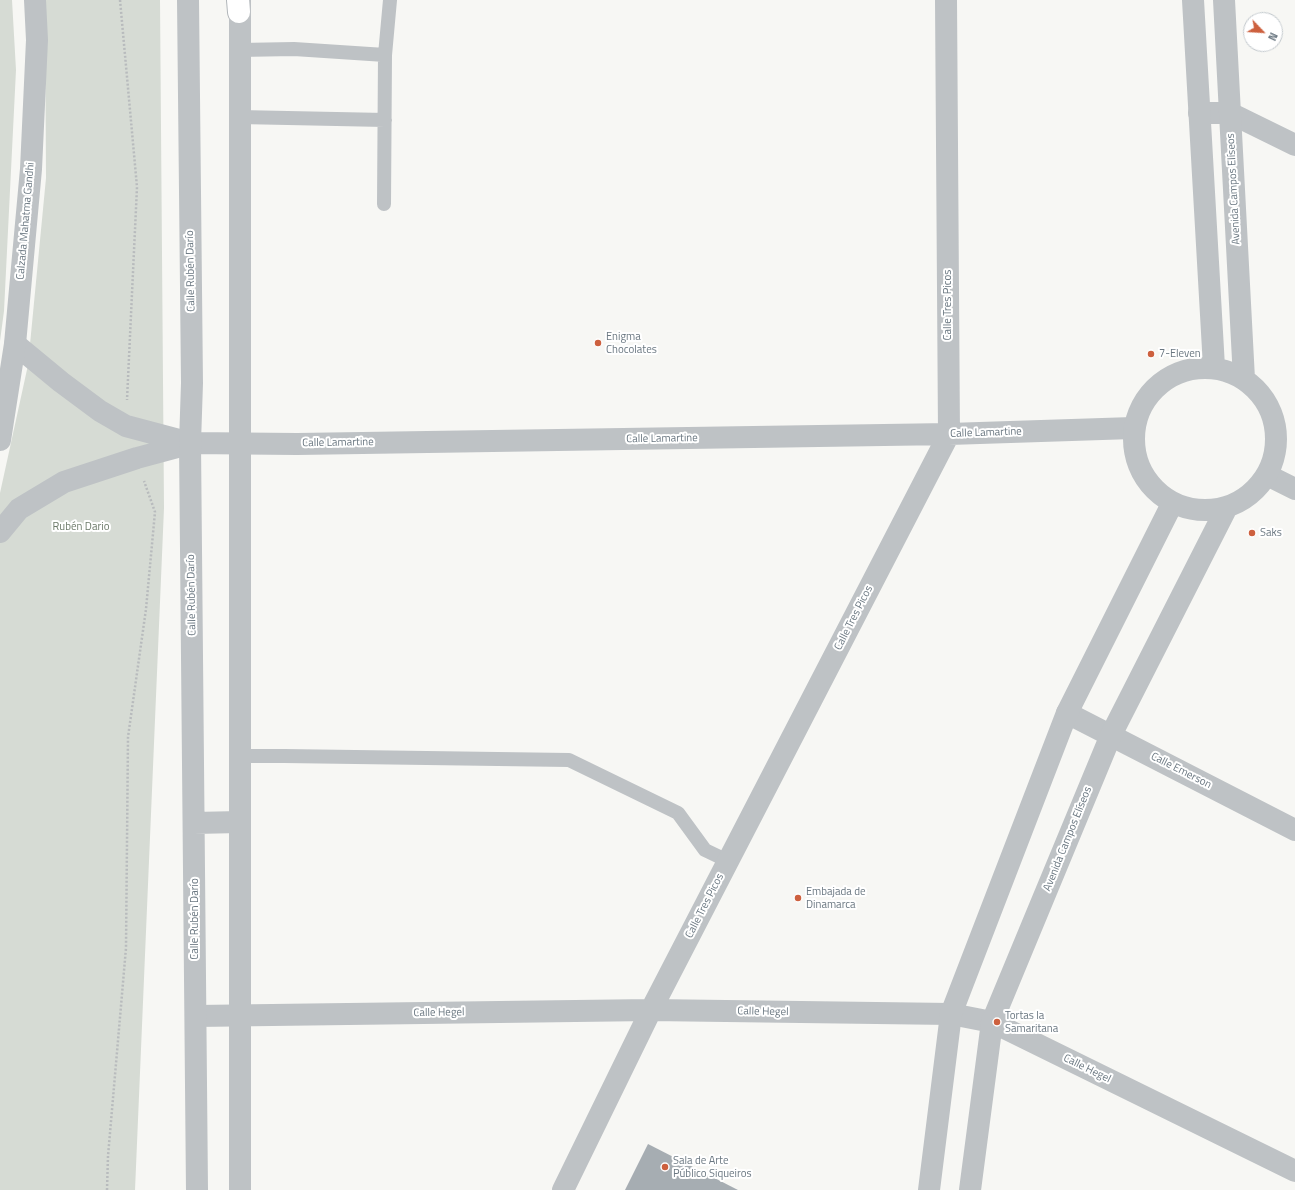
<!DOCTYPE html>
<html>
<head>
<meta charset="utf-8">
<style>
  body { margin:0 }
  #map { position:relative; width:1295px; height:1190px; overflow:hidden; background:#f7f7f4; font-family:"Titillium Web",sans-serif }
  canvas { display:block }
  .north { position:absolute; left:1243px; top:12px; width:40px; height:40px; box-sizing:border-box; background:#fff; border:1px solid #c3c9cd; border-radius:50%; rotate:115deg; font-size:11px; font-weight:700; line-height:16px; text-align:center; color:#6a7781 }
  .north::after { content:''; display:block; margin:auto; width:14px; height:18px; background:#cd603e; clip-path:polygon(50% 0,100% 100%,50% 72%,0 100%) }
</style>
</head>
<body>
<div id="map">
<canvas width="1295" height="1190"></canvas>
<div class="north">N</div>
</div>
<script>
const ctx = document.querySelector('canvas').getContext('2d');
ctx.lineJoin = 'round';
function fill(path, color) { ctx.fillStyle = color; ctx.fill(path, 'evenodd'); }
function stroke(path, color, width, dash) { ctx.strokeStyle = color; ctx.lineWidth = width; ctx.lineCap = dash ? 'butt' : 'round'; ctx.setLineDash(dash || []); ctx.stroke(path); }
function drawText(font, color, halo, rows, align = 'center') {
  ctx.font = font + ' "Titillium Web",sans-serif'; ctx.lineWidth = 4; ctx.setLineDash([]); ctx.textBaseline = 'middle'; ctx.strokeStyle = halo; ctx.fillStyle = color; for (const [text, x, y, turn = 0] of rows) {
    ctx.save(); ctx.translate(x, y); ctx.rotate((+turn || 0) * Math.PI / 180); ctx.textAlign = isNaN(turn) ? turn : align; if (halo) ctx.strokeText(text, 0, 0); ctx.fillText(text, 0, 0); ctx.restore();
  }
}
const green = new Path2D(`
  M0,0H12L16,70L4,311L0,341Z
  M45,0H160L164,508L135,1190H0V493L28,365L46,178Z`);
const building = new Path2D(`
  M648,1144L738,1190H625Z`);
const path = new Path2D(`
  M120,0L137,187L127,400
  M107,1190L108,1156L126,948L128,737L146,609L155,512L144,481`);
const service = new Path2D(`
  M239,50L294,49L385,55
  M239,117L385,120
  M384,204L385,55L390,0
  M240,756H284L569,760L678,813L705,850L728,861`);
const minor = new Path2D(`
  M1199,113H1230L1295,145
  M15,344L61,382L100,411L126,426L190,443L297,444L949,434L1133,428
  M1267,475L1295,489
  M0,532L19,509L64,482L137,458L189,444
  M1067,713L1295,830
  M196,1016L651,1010L951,1014L992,1022L1295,1171
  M563,1190L651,1010L949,434L946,0`);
const tertiary = new Path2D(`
  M188,0L192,383L190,443L197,1190
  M240,0V1190
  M1193,0L1214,367
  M1224,0L1244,379
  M1134 439a71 71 0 1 1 142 0a71 71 0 1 1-142 0Z
  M0,440L15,344L31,169L37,40L35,0
  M194,823L240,822
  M929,1190L951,1014L1067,713L1172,504
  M970,1190L992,1022L1111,735L1227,507`);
const secondary = new Path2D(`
  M238,0L239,12`);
const markers = [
  [598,343,4,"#cd603e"],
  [1151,354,4,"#cd603e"],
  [1252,533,4,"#cd603e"],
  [798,898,4,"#cd603e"],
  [997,1022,4,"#cd603e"],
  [665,1167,4,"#cd603e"]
];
const streetNames = [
  ["Avenida Campos Elíseos",1234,189,-93],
  ["Calzada Mahatma Gandhi",26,221,-85],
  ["Calle Rubén Darío",191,271,-91],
  ["Calle Tres Picos",948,305,-90],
  ["Calle Lamartine",986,433,-2],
  ["Calle Lamartine",662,439,-1],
  ["Calle Lamartine",338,443,-1],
  ["Calle Rubén Darío",192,595,-91],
  ["Calle Tres Picos",854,618,-63],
  ["Calle Emerson",1181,771,27],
  ["Avenida Campos Elíseos",1068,839,-68],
  ["Calle Tres Picos",705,906,-63],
  ["Calle Rubén Darío",195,919,-90],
  ["Calle Hegel",763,1012,1],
  ["Calle Hegel",439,1013,-1],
  ["Calle Hegel",1087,1069,26]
];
const poiNames = [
  ["Enigma",606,337],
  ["Chocolates",606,350],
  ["7-Eleven",1159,354],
  ["Saks",1260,533],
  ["Embajada de",806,892],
  ["Dinamarca",806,905],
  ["Tortas la",1005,1016],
  ["Samaritana",1005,1029],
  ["Sala de Arte",673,1161],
  ["Público Siqueiros",673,1174]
];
const parkNames = [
  ["Rubén Dario",81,527]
];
fill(green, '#d6dbd4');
fill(building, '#a6adb2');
stroke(secondary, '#b1b6b9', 24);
stroke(path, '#b8bbbd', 2.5, [2, 2]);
stroke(service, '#bec2c5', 14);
stroke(minor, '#bec2c5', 22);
stroke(tertiary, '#bec2c5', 22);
stroke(secondary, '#fff', 22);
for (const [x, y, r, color] of markers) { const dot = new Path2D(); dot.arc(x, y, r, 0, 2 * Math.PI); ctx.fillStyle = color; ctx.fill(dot); stroke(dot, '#fff', 1.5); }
drawText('11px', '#6a7781', '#fff', streetNames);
drawText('11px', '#6a7781', '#fff', poiNames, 'left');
drawText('11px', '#6b7968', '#fff', parkNames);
</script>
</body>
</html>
